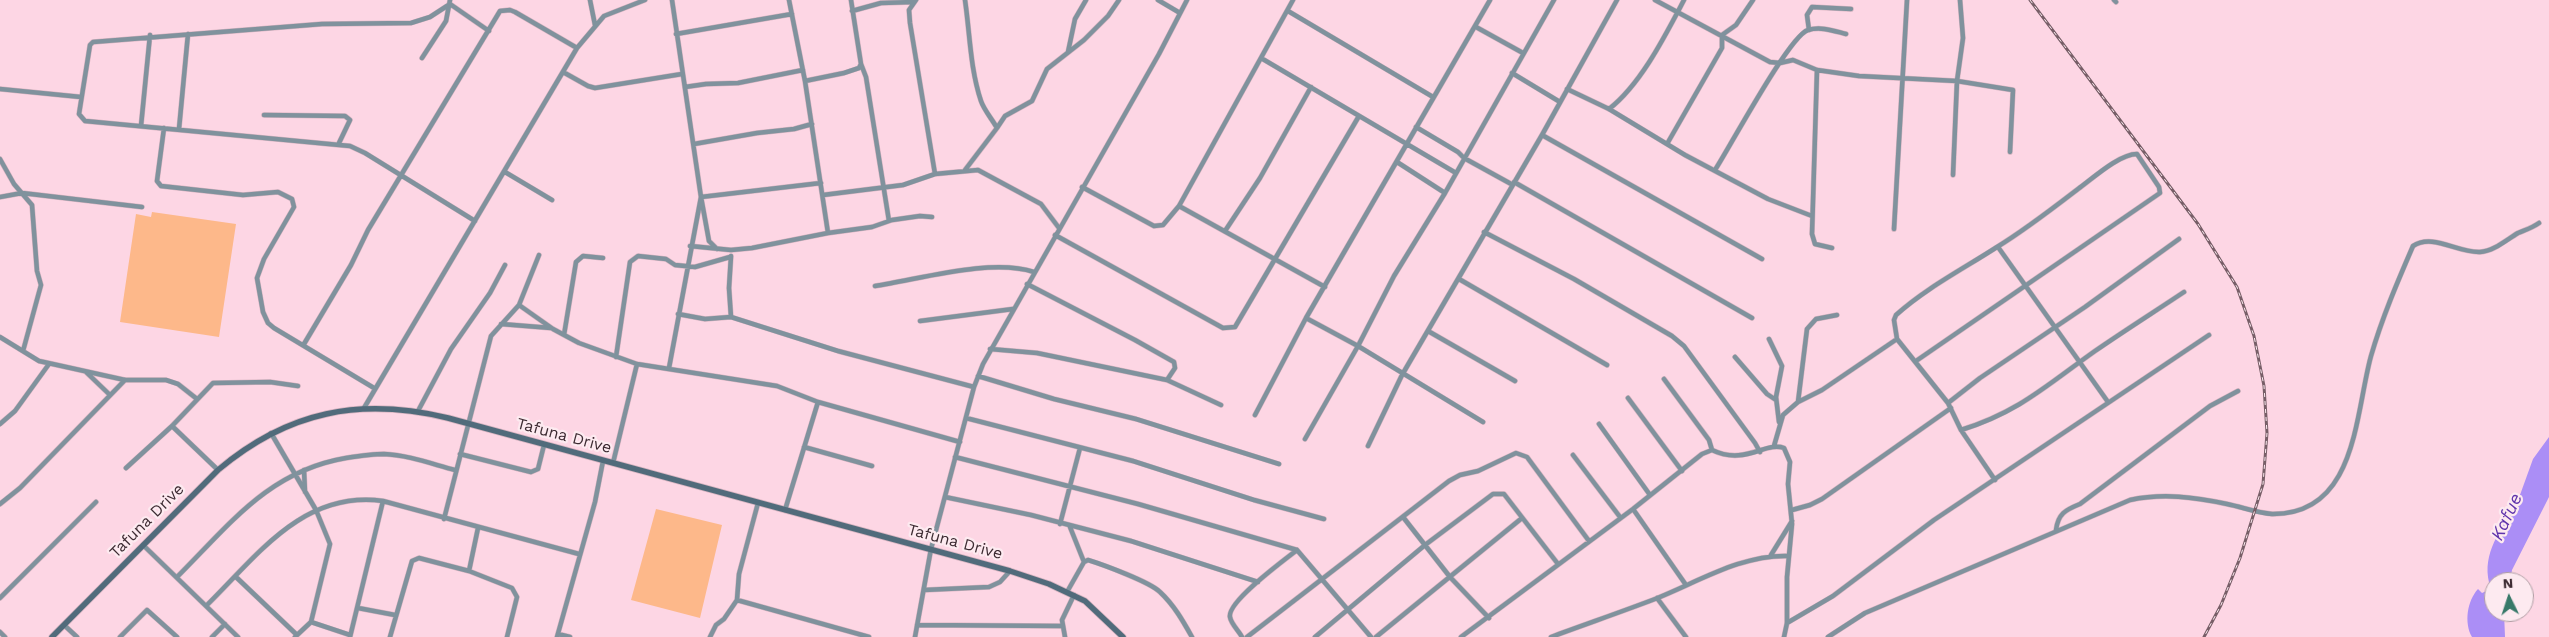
<!DOCTYPE html>
<html>
<head>
<meta charset="utf-8">
<style>
  body { margin:0 }
  #map { position:relative; width:2549px; height:637px; overflow:hidden; background:#fdd6e4; font-family:"Work Sans",sans-serif }
  canvas { display:block }
  .north { position:absolute; left:2484px; top:572px; width:50px; height:50px; box-sizing:border-box; background:#fdeaf0; border:1px solid #b09ea4; border-radius:50%; rotate:356deg; font-size:14px; font-weight:700; line-height:20px; text-align:center; color:#3d2b32 }
  .north::after { content:''; display:block; margin:auto; width:18px; height:22px; background:#387969; clip-path:polygon(50% 0,100% 100%,50% 72%,0 100%) }
</style>
</head>
<body>
<div id="map">
<canvas width="2549" height="637"></canvas>
<div class="north">N</div>
</div>
<script>
const ctx = document.querySelector('canvas').getContext('2d');
ctx.lineJoin = 'round';
function fill(path, color) { ctx.fillStyle = color; ctx.fill(path, 'evenodd'); }
function stroke(path, color, width, dash) { ctx.strokeStyle = color; ctx.lineWidth = width; ctx.lineCap = dash ? 'butt' : 'round'; ctx.setLineDash(dash || []); ctx.stroke(path); }
function drawText(font, color, halo, rows, align = 'center') {
  ctx.font = font + ' "Work Sans",sans-serif'; ctx.lineWidth = 4.5; ctx.setLineDash([]); ctx.textBaseline = 'middle'; ctx.strokeStyle = halo; ctx.fillStyle = color; for (const [text, x, y, turn = 0] of rows) {
    ctx.save(); ctx.translate(x, y); ctx.rotate((+turn || 0) * Math.PI / 180); ctx.textAlign = isNaN(turn) ? turn : align; if (halo) ctx.strokeText(text, 0, 0); ctx.fillText(text, 0, 0); ctx.restore();
  }
}
const green = new Path2D(`
  M152,212L236,224L219,337L120,322L136,214L151,217Z
  M656,509L722,525L700,618L631,600Z`);
const water = new Path2D(`
  M2549,437V497L2512,570L2510,582H2494V612H2504L2505,637H2472C2464,623 2467,601 2478,589L2482,593L2491,589C2480,557 2498,536 2512,508L2516,506L2533,459Z`);
const minor = new Path2D(`
  M590,0L595,25
  M672,0L701,197L709,241L717,249
  M789,0L805,81L828,233
  M916,0L909,10L910,23L935,174
  M1158,0L1180,13
  M1655,0L1770,62L1780,63L1793,60L1817,70L1859,76L1957,81L1953,175
  M1960,0L1963,38L1957,81L2013,90L2010,152
  M2114,0L2116,2
  M450,4L430,17L411,23L322,24L93,42L90,45L79,114L85,121L350,146L365,153L475,221
  M450,4L489,31
  M852,11L881,3L914,2
  M1288,11L1433,97
  M1476,27L1523,53
  M1809,30L1807,15L1812,7L1851,9
  M676,34L792,14
  M1068,52L1075,19L1086,0
  M422,58L446,21L450,0
  M1261,58L1456,173
  M861,64L866,77L889,221
  M1817,70L1812,234L1815,244L1832,248
  M563,72L588,86L595,88L682,74
  M1512,73L1560,102
  M805,81L844,73L859,68L861,64L851,0
  M685,87L706,84L738,83L803,70
  M0,89L81,97
  M1567,89L1609,109L1685,155L1768,199L1812,216
  M1609,109C1641,84 1665,36 1684,0
  M264,115L345,116L350,120L339,143
  M141,126L150,35
  M1416,127L1458,152L1464,158L1513,185
  M164,128L157,181L161,186L243,195L278,192L292,199L294,207L264,259L257,278L263,312L268,323L274,328L374,388
  M997,128L1005,116L1032,101L1047,69L1084,40L1108,16L1119,0
  M179,129L188,34
  M1542,135L1762,259
  M694,144L757,133L794,129L812,124
  M1667,144L1722,48V35L1736,25L1753,0
  M0,159L14,184L32,205L37,271L41,285L23,351
  M1397,162L1445,193
  M965,170L997,128C992,119 984,110 981,101C970,68 970,34 965,0
  M1715,170C1730,147 1789,36 1808,30C1821,26 1834,31 1846,34
  M505,172L552,200
  M1514,182L1752,318
  M1082,187L1154,226L1163,225L1179,206L1293,0
  M823,195L903,185L935,174L978,170L1041,204L1059,228
  M0,197L22,193L142,207
  M1179,206L1325,287
  M1894,229L1907,0
  M1225,231L1260,178L1311,87
  M1484,232L1574,279L1672,336L1684,346L1755,443L1760,452
  M1055,235L1223,328L1235,327L1359,116
  M690,246L731,250L752,248L828,233L872,227L892,220L920,216L932,217
  M1998,247L2108,402
  M731,256L729,288L731,317
  M1459,279L1607,365
  M1027,284L1135,340L1174,362L1175,368L1167,380
  M875,286C921,279 991,258 1034,272
  M519,305L553,329L579,343L637,364L777,386L818,402L960,442
  M678,314L705,319L731,317L838,351L974,387
  M1306,318L1358,346L1483,422
  M920,321L1013,309
  M501,324L551,328
  M1428,331L1515,381
  M564,335L576,262L583,256L603,258
  M0,337L39,361L125,380H166L178,384L197,399
  M1769,339L1782,366L1776,397L1779,422
  M304,344L351,265L368,230L500,11L510,10L515,12L577,48
  M990,349L1037,353L1167,380L1221,405
  M616,357L630,262L638,256L666,259L675,265L695,267L730,257
  M1735,357L1767,394L1776,400
  M1916,361L2160,193L2159,187L2137,154C2119,154 2092,179 2078,189C2052,209 2025,230 1997,247C1963,269 1926,288 1896,315L1894,320L1897,339L1948,403
  M669,368L701,197L821,183
  M86,372L110,395
  M978,376L1054,399L1136,419L1279,464
  M1664,379L1709,440L1712,450
  M1628,398L1682,471
  M1798,402L1807,329L1816,319L1837,315
  M364,408L577,48L604,16L645,0
  M418,411L451,349L490,293L505,265
  M1255,415L1306,318L1490,0
  M966,418L1133,461L1254,500L1324,519
  M0,424L15,411L49,364
  M1599,424L1650,495
  M172,426L218,470
  M1961,430C2019,412 2047,385 2095,351C2124,331 2154,312 2184,292
  M271,433L316,510L330,544L311,622L295,637
  M1305,439L1358,346L1394,276L1445,193L1554,0
  M1368,446L1402,375L1542,135L1617,0
  M1774,446L1783,415L1798,402L1822,390L1897,339
  M804,447L872,466
  M460,454L531,472L538,469L544,445
  M1573,455L1620,517
  M955,457L1138,504L1297,550L1371,637
  M613,463L637,364
  M126,468L172,426L213,383L270,382L298,386
  M304,470L305,492
  M1995,480L1961,430L1948,403L1980,378L2085,307L2179,239
  M945,497L1031,515L1131,541L1258,582
  M0,504L20,488L125,380
  M1633,509L1686,585
  M785,510L818,402
  M1792,510L1810,505L1822,499L1951,408
  M1403,517L1450,577L1489,618
  M444,519L491,336L519,305L539,255
  M1060,524L1080,448
  M1070,527L1084,562
  M2056,530C2058,514 2065,510 2080,504L2210,406L2238,391
  M143,545L238,637
  M1771,555L1792,521
  M469,571L478,528
  M178,576C230,524 269,471 346,458C359,456 372,454 384,454C408,455 432,464 455,470
  M236,577L297,635
  M924,590L989,587L1000,582L1010,571
  M1067,592L1084,562L1088,560C1104,565 1150,582 1160,592C1174,605 1183,621 1192,637
  M0,598L96,502
  M1657,598L1686,637
  M737,600L869,637
  M207,605C257,556 303,490 383,501L579,554
  M358,608L395,615
  M311,622L350,635
  M1787,623L1833,596L1934,520L2209,335
  M64,625L77,637
  M917,625L1062,626
  M0,632L5,637
  M558,634L570,637
  M120,637L147,610L177,637
  M212,637L225,624
  M350,637L383,501
  M390,637L412,561L419,558L469,571L512,588L517,597L507,637
  M557,637L595,502L603,461
  M710,637L716,625L724,619L737,600L739,574L758,503
  M915,637L931,549L974,387L983,364L1159,54L1187,0
  M1065,637L1062,620L1074,595
  M1242,637C1239,631 1231,624 1230,617C1227,602 1284,560 1297,550
  M1247,637L1449,481L1460,475L1478,471L1516,453L1527,457L1589,541
  M1315,637L1425,545L1493,494H1504L1558,564
  M1376,637L1522,518
  M1461,637L1633,509L1702,454L1712,450C1745,466 1766,441 1784,448L1790,462L1788,484L1792,524L1787,577V623L1784,637
  M1551,637C1586,624 1621,612 1655,599C1698,582 1742,554 1789,556
  M1828,637L1865,613L2130,500C2163,493 2194,497 2227,504C2242,507 2257,513 2272,514C2357,515 2355,414 2371,356C2382,318 2397,283 2413,246C2433,233 2457,253 2480,252C2494,251 2506,240 2518,233C2525,230 2532,228 2539,223`);
const secondary = new Path2D(`
  M52,637L218,470C288,411 360,397 448,418L1010,571L1049,584L1085,601L1123,637`);
const rail = new Path2D(`
  M2030,0L2198,224L2237,287L2254,336L2264,386L2267,433L2263,484L2240,558L2221,605L2204,637`);
const streetNames = [
  ["Tafuna Drive",564,436,15],
  ["Tafuna Drive",147,521,-45],
  ["Tafuna Drive",955,542,15]
];
const waterNames = [
  ["Kafue",2507,517,-65]
];
fill(green, '#fdb88a');
fill(water, '#ab8ef6');
stroke(minor, '#d7b4c0', 5.5);
stroke(secondary, '#d7b4c0', 7);
stroke(minor, '#80929d', 4.5);
stroke(secondary, '#516b7b', 5.5);
stroke(rail, '#775e67', 3);
stroke(rail, '#fdeaf0', 1, [4]);
drawText('16px', '#3d2b32', '#fdeaf0', streetNames);
drawText('italic 18px', '#5f33ab', '#fdeaf0', waterNames);
</script>
</body>
</html>
